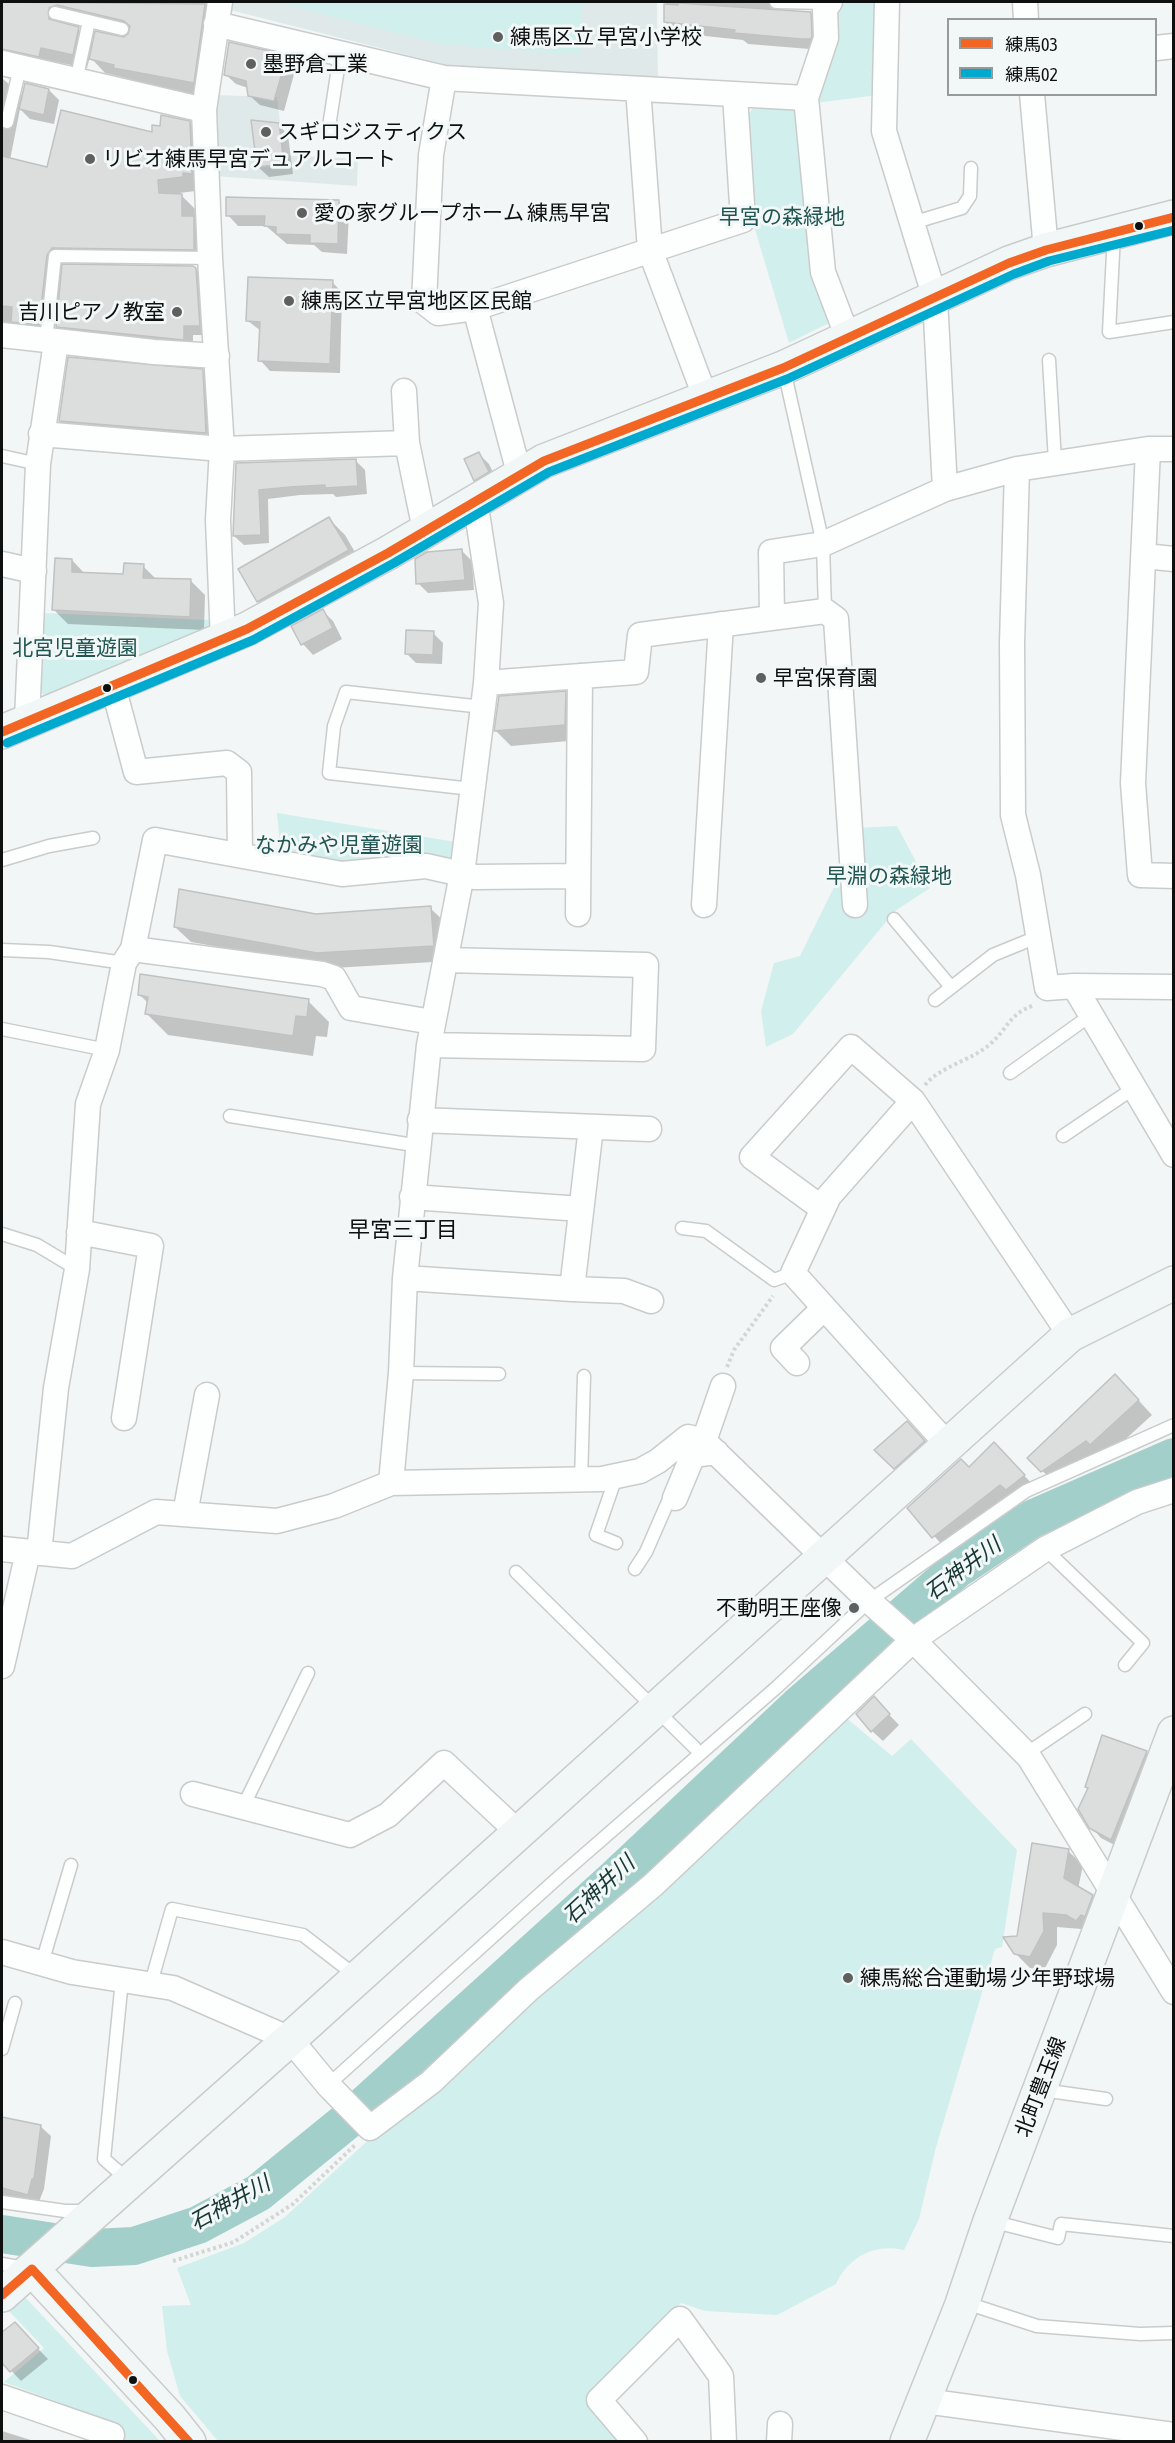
<!DOCTYPE html>
<html>
<head>
<meta charset="utf-8">
<style>
  body { margin:0 }
  #map { position:relative; width:1175px; height:2443px; overflow:hidden; background:#f3f6f6; font-family:"Asap Condensed","Noto Sans JP",sans-serif }
  canvas { display:block }
  .frame { position:absolute; inset:0; border:3px solid #0e0f0f; pointer-events:none }
  .legend { position:absolute; left:947px; top:18px; width:210px; height:78px; box-sizing:border-box; background:#f2f7f7; border:2px solid #979a9a; margin:0; padding:8px 10px; list-style:none; font-size:18px; color:#0e0f0f }
  .legend li { display:flex; align-items:center; gap:12px; height:30px }
  .legend b { width:30px; border:2px solid #979a9a }
</style>
</head>
<body>
<div id="map">
<canvas width="1175" height="2443"></canvas>
<div class="frame"></div>
<ul class="legend">
<li><b style="height:8px;background:#f26522"></b>練馬03</li>
<li><b style="height:8px;background:#00a9ce"></b>練馬02</li>
</ul>
</div>
<script>
const ctx = document.querySelector('canvas').getContext('2d');
ctx.lineJoin = 'round';
function fill(path, color) { ctx.fillStyle = color; ctx.fill(path, 'evenodd'); }
function stroke(path, color, width, dash) { ctx.strokeStyle = color; ctx.lineWidth = width; ctx.lineCap = dash ? 'butt' : 'round'; ctx.setLineDash(dash || []); ctx.stroke(path); }
function drawText(font, color, halo, rows, align = 'center') {
  ctx.font = font + ' "Asap Condensed","Noto Sans JP",sans-serif'; ctx.lineWidth = 6; ctx.setLineDash([]); ctx.textBaseline = 'middle'; ctx.strokeStyle = halo; ctx.fillStyle = color; for (const [text, x, y, turn = 0] of rows) {
    ctx.save(); ctx.translate(x, y); ctx.rotate((+turn || 0) * Math.PI / 180); ctx.textAlign = isNaN(turn) ? turn : align; if (halo) ctx.strokeText(text, 0, 0); ctx.fillText(text, 0, 0); ctx.restore();
  }
}
const built = new Path2D(`
  M231,2H657L658,80L447,65L230,10Z
  M215,95L277,97L284,155L358,159L357,186L214,176Z`);
const green = new Path2D(`
  M276,2H583L579,55L439,44Z
  M852,2H883L878,95L815,103L833,13L841,4Z
  M754,107L797,110L831,316L829,323L789,343L754,226L749,113Z
  M43,613L210,620V627L46,697L39,690Z
  M277,813L456,842L453,858L442,864L340,867L281,856Z
  M897,826L930,888L895,911L793,1034L766,1047L761,1011L774,963L800,956L841,873L855,828Z
  M845,1717L892,1756L911,1739L1017,1850L1002,1947L995,1949L936,2147L919,2219L904,2250C875,2243 848,2257 836,2284L777,2315L705,2311L681,2303L588,2394L625,2441H218L180,2396L167,2351L162,2306L191,2305L177,2268L244,2243L285,2217L377,2132Z
  M25,2297L160,2441H117L122,2426L4,2382L44,2348L8,2310Z`);
const shadow = new Path2D(`
  M2,2H207L206,6L219,19L207,97L129,81L125,78L105,73L90,57L87,68L55,62L53,70L2,74L3,79L23,96L49,90L59,100L54,124L30,119L20,109L10,160L48,169L153,133L161,127L189,123L204,137L196,191L179,193L196,210V220L208,232L207,263L66,262L63,266L196,269L205,279L209,335H193V349L67,336L55,324L53,338L2,327ZM67,19L129,34L124,39L94,44L78,29L62,24Z
  M666,2H835L783,6L780,11L810,12L822,24V50L748,44L743,40L677,33L665,22Z
  M286,57L296,67L284,111L260,105L249,95L248,88L236,84L225,74Z
  M278,124L288,135L293,174L269,177L258,167Z
  M339,202L349,212L347,254L322,252L314,245L287,244L266,226H238L228,215Z
  M332,282L342,292L340,373L270,371L260,360L261,331L248,321Z
  M202,371L212,381L216,443L70,430L60,421Z
  M479,454L489,464L498,482L485,490L475,480Z
  M355,460L365,470L367,494L336,497L333,494L300,495L268,499L269,543L244,545L234,536L237,464Z
  M329,519L345,535L363,566L274,617L258,601L240,570Z
  M462,551L472,561L474,590L428,593L418,583Z
  M72,560L85,574L125,576L143,566L157,580L191,581L205,595L204,630L68,624L54,610Z
  M323,611L333,621L342,639L313,655L303,644L293,627Z
  M433,633L443,643L442,664L416,663L406,653Z
  M565,693L581,709L580,740L511,746L496,731Z
  M430,908L446,923L449,961L334,968L191,942L175,927Z
  M139,994L308,1001L329,1022L327,1037L316,1036L313,1056L168,1035L147,1014L149,1004Z
  M1129,1390L1152,1415L1105,1458L1101,1454L1057,1485L1029,1458Z
  M917,1433L934,1452L905,1478L877,1450Z
  M1004,1454L1034,1486L1017,1499L1012,1494L944,1547L909,1508L969,1469Z
  M874,1699L899,1725L883,1741L872,1731Z
  M1146,1752L1157,1762L1122,1849L1101,1838L1091,1827Z
  M1068,1851L1083,1865L1078,1889L1092,1897L1106,1911L1091,1935L1081,1929L1057,1927V1945L1044,1970L1030,1968L1015,1953L1019,1938Z
  M2,2118L40,2126L51,2136L44,2189L38,2204L2,2196Z
  M14,2324L48,2359L21,2381L2,2361V2334Z
  M2,2431L37,2442H2Z`);
const river = new Path2D(`
  M2,2234L92,2248L134,2246L198,2225L258,2193L349,2119L613,1880L798,1706L956,1570L1032,1519L1174,1457`);
const building = new Path2D(`
  M2,2L205,4L194,83L113,68L114,65L89,59L95,31L124,37L128,34L130,26L124,21L57,5L49,8V19L79,27L73,55L41,48L39,57L2,49Z
  M678,3L811,12L812,36L811,39H801L734,33L735,30L664,22V4L678,5Z
  M229,42L287,55L274,101L248,96L246,81L224,75Z
  M25,83L49,89L44,115L19,109Z
  M61,110L152,132V125L160,126L161,115L190,121L192,174L183,173V177L158,180L159,193L182,194V216H194V250L52,248L47,255L39,325L11,322L12,307L2,306V156L47,167Z
  M251,120L279,123L284,164L257,167Z
  M226,197L339,200L338,244L310,243V235L276,234V227L264,226L265,216H226Z
  M62,264L193,266L196,268L200,326H184V340L56,327Z
  M248,277L333,280L330,364L258,361L260,322L246,321Z
  M68,357L203,369L206,433L59,421Z
  M479,452L489,472L474,481L464,459Z
  M356,459L358,486L325,488V485L290,487L259,490L261,535L233,536L236,463Z
  M329,517L349,550L257,602L238,569Z
  M462,549L465,580L416,584L415,559L427,552Z
  M55,558L72,559V572L123,574L124,563L144,564L143,578L191,579L190,617L52,610Z
  M323,609L333,628L301,645L291,626Z
  M406,630L434,631L433,655L405,654Z
  M566,691L565,725L494,731L499,696Z
  M179,889L316,914L431,906L434,946L317,953L174,927Z
  M140,974L309,999L307,1017L296,1016L293,1036L145,1014L148,997L138,995Z
  M1115,1374L1139,1400L1090,1445L1086,1441L1041,1472L1027,1458Z
  M907,1421L925,1441L894,1469L874,1450Z
  M994,1442L1025,1475L1006,1490L1000,1485L932,1538L907,1508L961,1459L969,1467Z
  M874,1696L890,1714L871,1732L856,1714Z
  M1102,1735L1147,1751L1111,1840L1089,1828L1078,1809L1088,1788L1085,1787Z
  M1032,1843L1069,1849L1064,1878L1093,1895L1085,1917L1081,1915L1076,1921L1066,1915L1043,1913L1044,1931L1030,1957L1014,1954L1003,1937L1017,1936Z
  M2,2117L41,2125L34,2179H32L28,2195L2,2188Z
  M15,2322L39,2348L10,2372L2,2363V2332Z`);
const path = new Path2D(`
  M925,1085C941,1066 970,1061 989,1045C1008,1029 1009,1013 1035,1005
  M727,1367L734,1350L773,1296
  M173,2261L234,2242L293,2204L356,2144`);
const lane = new Path2D(`
  M776,2L827,3
  M55,13L122,29
  M76,81L89,21
  M7,122L20,68
  M328,133L340,55
  M912,223L962,208L970,196L971,168
  M1114,234L1109,332L1174,322
  M46,341L55,256L210,258
  M1049,360L1055,461
  M784,370L823,544L825,611
  M2,456L38,464
  M472,789L329,773L334,726L346,692L483,707
  M2,860L49,846L93,838
  M894,919L951,987
  M2,950L49,952L124,963
  M935,1000L993,955L1037,937
  M2,1029L107,1050
  M1010,1073L1091,1015
  M230,1116L420,1146
  M1063,1136L1134,1088
  M682,1228L706,1231L774,1280L793,1273
  M2,1234L37,1245L77,1269
  M401,1373L499,1374
  M581,1482L584,1376
  M616,1543L596,1535L616,1477
  M1045,1549L1143,1643L1125,1665
  M635,1569L646,1552L670,1497L675,1498
  M516,1572L695,1748
  M1026,1754L1085,1714
  M243,1807L308,1673
  M42,1963L71,1865
  M122,1980L104,2159L128,2180
  M151,1983L172,1909L303,1935L356,1976
  M2,2049L15,2003
  M328,2085L561,1875L777,1687L869,1601L1026,1491L1174,1425
  M1042,2090L1106,2099
  M2,2202L65,2211H87
  M991,2221L1058,2238L1061,2224L1174,2236
  M2,2264L25,2268
  M963,2302L1037,2326L1140,2334L1174,2333`);
const street = new Path2D(`
  M220,2L204,110L210,258L222,449L218,520L223,641
  M887,2L884,131L935,298L945,489
  M1025,2L1026,20
  M216,24L444,78L431,155L424,302L438,313L475,308L519,473
  M1156,48L1174,46
  M2,63L204,110
  M444,78L806,98L826,38L825,9L830,2
  M638,89L650,250L706,399
  M1032,94L1046,250
  M806,98L823,272L848,338
  M475,308L743,220L735,95
  M2,335L154,352L217,356
  M404,391L407,443
  M41,434L222,449L407,443L425,530
  M1148,449L1133,783L1140,875L1174,876
  M1017,469L1012,643L1013,815L1028,875L1047,988L1074,986L1174,987
  M1144,556L1174,559
  M2,564L34,571
  M772,616L771,552L823,544L945,489L1017,469L1148,449H1174
  M486,683L636,672L640,635L825,611L836,619L855,905
  M113,686L136,772L227,763L239,772L240,855
  M27,721L38,464L56,342
  M704,905L721,624
  M578,914L580,676
  M133,949L322,974L334,978L351,1008L432,1022
  M1074,986L1174,1155
  M429,1045L643,1049L646,965L446,960
  M913,1101L829,1196L793,1273L947,1444
  M420,1120L649,1129
  M412,1197L581,1209
  M823,1209L752,1157L851,1047L913,1101L1070,1335
  M79,1232L151,1246L124,1418
  M405,1278L572,1289L591,1127
  M572,1289L624,1291L651,1301
  M797,1363L783,1348L824,1308
  M704,1441L723,1386
  M391,1483L401,1373L405,1278L429,1045L462,874L486,683L491,603L475,500
  M675,1498L693,1455L716,1452
  M185,1514L207,1395
  M2,1549L72,1556L156,1512L277,1521L334,1506L391,1483L602,1479L640,1471L658,1461L688,1437L704,1441L869,1601L913,1640L1029,1757L1174,1992
  M39,1553L56,1388L77,1269L88,1104L107,1050L124,963L133,949L155,840L342,874L426,866L475,877L578,876
  M2,1666L28,1552
  M193,1794L350,1835L388,1815L444,1763L519,1833
  M2,1952L72,1972L173,1988L290,2039L328,2085L370,2128L431,2082L528,1990L653,1885L913,1640L1045,1549L1137,1502L1174,1490
  M2,2397L112,2435L110,2442
  M925,2401L1174,2435
  M635,2442L599,2400L680,2319L721,2376L724,2442
  M779,2442L780,2424`);
const secondary = new Path2D(`
  M2,732L247,629L388,553L544,461L783,368L1009,263L1046,250L1174,217
  M32,2269L170,2418L189,2442
  M2,2295L290,2039L1070,1335L1174,1283
  M907,2442L961,2307L990,2221L1174,1733`);
const bus1 = new Path2D(`
  M2,732L247,629L388,553L544,461L783,368L1009,263L1046,250L1174,217
  M2,2295L32,2269L189,2442`);
const bus2 = new Path2D(`
  M7,743L253,640L394,563L549,472L787,379L1014,274L1049,261L1174,230`);
const markers = [
  [498,37,6,"#5e6060"],
  [251,64,6,"#5e6060"],
  [266,132,6,"#5e6060"],
  [90,159,6,"#5e6060"],
  [302,213,6,"#5e6060"],
  [1139,226,5,"#0e0f0f"],
  [289,301,6,"#5e6060"],
  [177,312,6,"#5e6060"],
  [761,678,6,"#5e6060"],
  [107,688,5,"#0e0f0f"],
  [854,1608,6,"#5e6060"],
  [848,1978,6,"#5e6060"],
  [133,2380,5,"#0e0f0f"]
];
const poiNames = [
  ["練馬区立 早宮小学校",510,37],
  ["墨野倉工業",263,64],
  ["スギロジスティクス",278,132],
  ["リビオ練馬早宮デュアルコート",102,159],
  ["愛の家グループホーム 練馬早宮",314,213],
  ["練馬区立早宮地区区民館",301,301],
  ["吉川ピアノ教室",165,312,"right"],
  ["早宮保育園",773,678],
  ["不動明王座像",842,1608,"right"],
  ["練馬総合運動場 少年野球場",860,1978]
];
const parkNames = [
  ["早宮の森緑地",782,217],
  ["北宮児童遊園",75,648],
  ["なかみや児童遊園",339,845],
  ["早淵の森緑地",889,876]
];
const streetNames = [
  ["北町豊玉線",1041,2087,-69]
];
const neighbourhoodNames = [
  ["早宮三丁目",403,1230]
];
const waterNames = [
  ["石神井川",963,1569,-37],
  ["石神井川",599,1890,-43],
  ["石神井川",230,2203,-29]
];
fill(built, '#e0e9e9');
fill(green, '#d1efec');
fill(shadow, '#0003');
stroke(river, '#a3cfcb', 38);
fill(building, '#dcdede');
stroke(building, '#c0c2c2', 1.5);
stroke(lane, '#cacccc', 15);
stroke(street, '#cacccc', 27);
stroke(secondary, '#cacccc', 36);
stroke(path, '#d4d6d6', 4, [3, 3]);
stroke(lane, '#fdfefe', 12);
stroke(street, '#fdfefe', 24);
stroke(secondary, '#f1f7f7', 33);
stroke(bus1, '#f26522', 9);
stroke(bus2, '#00a9ce', 9);
for (const [x, y, r, color] of markers) { const dot = new Path2D(); dot.arc(x, y, r, 0, 2 * Math.PI); ctx.fillStyle = color; ctx.fill(dot); stroke(dot, '#f2f7f7', 2); }
drawText('21px', '#0e0f0f', '#f2f7f7', poiNames, 'left');
drawText('21px', '#205551', '#f2f7f7', parkNames);
drawText('21px', '#0e0f0f', '#f2f7f7', streetNames);
drawText('22px', '#0e0f0f', '#f2f7f7', neighbourhoodNames);
drawText('italic 22px', '#173634', '#f2f7f7', waterNames);
</script>
</body>
</html>
